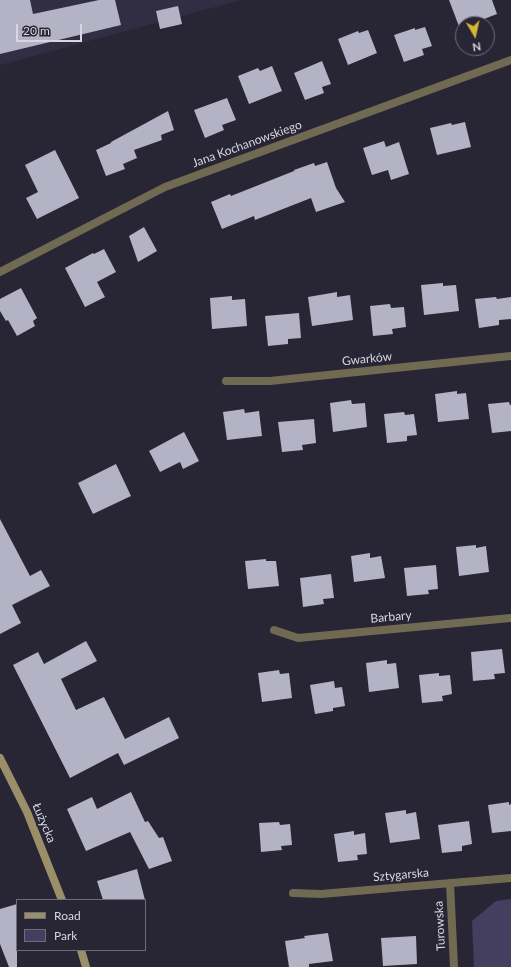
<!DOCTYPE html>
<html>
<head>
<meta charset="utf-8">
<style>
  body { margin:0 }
  #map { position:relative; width:511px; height:967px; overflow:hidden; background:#282635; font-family:Lato,sans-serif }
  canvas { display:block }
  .legend { position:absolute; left:16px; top:899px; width:130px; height:52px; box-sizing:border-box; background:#282635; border:1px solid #6e6d7a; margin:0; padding:5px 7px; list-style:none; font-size:12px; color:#d8d7e1 }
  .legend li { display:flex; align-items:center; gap:8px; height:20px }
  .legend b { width:20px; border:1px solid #6e6d7a }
  .north { position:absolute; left:455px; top:16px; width:40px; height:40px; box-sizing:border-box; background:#282635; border:1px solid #6e6d7a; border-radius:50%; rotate:171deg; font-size:11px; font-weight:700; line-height:16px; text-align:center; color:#d8d7e1 }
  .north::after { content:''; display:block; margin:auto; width:14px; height:18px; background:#d6b534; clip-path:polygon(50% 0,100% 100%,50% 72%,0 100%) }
  .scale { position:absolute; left:16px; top:24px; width:66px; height:18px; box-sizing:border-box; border:2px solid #d8d7e1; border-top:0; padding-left:5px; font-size:12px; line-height:14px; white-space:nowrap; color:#d8d7e1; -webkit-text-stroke:3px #282635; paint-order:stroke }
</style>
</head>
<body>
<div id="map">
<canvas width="511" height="967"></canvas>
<ul class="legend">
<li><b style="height:5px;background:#9b8f69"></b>Road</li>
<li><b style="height:11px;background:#443f5e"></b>Park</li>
</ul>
<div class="north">N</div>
<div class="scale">20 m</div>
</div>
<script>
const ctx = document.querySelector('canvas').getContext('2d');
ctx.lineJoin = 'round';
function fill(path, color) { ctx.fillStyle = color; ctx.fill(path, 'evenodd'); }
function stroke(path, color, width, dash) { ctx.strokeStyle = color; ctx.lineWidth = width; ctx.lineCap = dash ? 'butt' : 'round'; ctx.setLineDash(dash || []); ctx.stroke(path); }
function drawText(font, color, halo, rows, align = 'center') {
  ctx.font = font + ' Lato,sans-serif'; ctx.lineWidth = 4; ctx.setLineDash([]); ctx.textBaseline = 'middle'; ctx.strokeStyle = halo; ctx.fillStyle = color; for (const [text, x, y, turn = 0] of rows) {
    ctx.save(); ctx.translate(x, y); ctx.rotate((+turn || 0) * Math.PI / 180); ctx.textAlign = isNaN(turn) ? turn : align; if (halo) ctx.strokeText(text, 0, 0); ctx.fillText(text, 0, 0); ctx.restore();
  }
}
const built = new Path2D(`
  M0,0H241L0,65Z`);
const green = new Path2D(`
  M511,899V967H474L472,921L496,901Z`);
const building = new Path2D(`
  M0,0H30L33,14L99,0H115L121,25L0,54Z
  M449,0H492L497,14L471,24H463V27L460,29Z
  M178,6L182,24L160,29L156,11Z
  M425,27L432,46L422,49L424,55L404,62L394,35L415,28V30Z
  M368,30L377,53L348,65L338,39L358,31L359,33Z
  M322,61L331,84L322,87L324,93L305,100L294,73Z
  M272,66L282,91L249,104L238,76L258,68L260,71Z
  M227,98L236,120L222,125L224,130L205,138L194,110Z
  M168,111L174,130L161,135L162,140L134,150L137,158L123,164L125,169L106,176L96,150L111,143V142Z
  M465,122L471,147L437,155L430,128L451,123L452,125Z
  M384,141L386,147L399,142L409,174L391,180L388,170L372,175L363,148Z
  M55,150L79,198L37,219L26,198L38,192L25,165Z
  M327,162L336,188L345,202L316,212L311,198L255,220L254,216L222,229L211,202L230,194L231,196L294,171V170L314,163L315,166Z
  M144,227L157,251L138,262L129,236Z
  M104,249L116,272L97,282L105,297L85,307L65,268L93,253L94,254Z
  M443,283V286L456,285L459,311L424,315L421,285Z
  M21,288L37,318L33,321L35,326L17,336L8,320L6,321L0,311V299Z
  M337,292V297L350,295L353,320L312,326L308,297Z
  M232,296V300L245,299L247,326L212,329L210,298Z
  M496,297L497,299L511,297V319L499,320V325L479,328L475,299Z
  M390,304L391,308L404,307L406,327L392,329L393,334L373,336L370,306Z
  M299,313L301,338L288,339V344L268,346L265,316Z
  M457,391V394L466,393L469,419L438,422L435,394Z
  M351,400L352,404L365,403L367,427L333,432L330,403Z
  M509,402L510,405H511V431L492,433L488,404Z
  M244,409L245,413L259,411L262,436L227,440L223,412Z
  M404,412L405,415L414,414L417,435L407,436V441L387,443L384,414Z
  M314,419L316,443L302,445L303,450L282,452L278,422Z
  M184,432L199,461L183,469L180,462L160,472L149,451Z
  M116,464L131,496L93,514L78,483Z
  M0,519L30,576L41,570L50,586L12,605L21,623L0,634Z
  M476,545V548L486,546L489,572L459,576L456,547Z
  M370,553V558L381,556L385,578L354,582L351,556Z
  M266,559V561H276L279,586L248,589L245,561Z
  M436,565L438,589L428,590L429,594L407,596L404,568Z
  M331,574L334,598L323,599L324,604L303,607L300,578Z
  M86,641L97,661L61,679L76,710L104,697L125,739L169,717L179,738L124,765L118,753L70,778L13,665L38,652L44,664Z
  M502,649L505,673L494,674L495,679L473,681L471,652Z
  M387,660V664L396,663L399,688L369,692L366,663Z
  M279,670L280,674L289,673L292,698L262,702L258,673Z
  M439,673V676L450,675L452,694L442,696L443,701L422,703L419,675Z
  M334,681L335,688L342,687L345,706L333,708V711L315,714L310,685Z
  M131,792L145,822L148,821L159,838L163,837L172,861L149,869L130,832L86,851L67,809L92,797L97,809Z
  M509,802V805L511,804V831L492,833L488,805Z
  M406,810V814L416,812L420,839L390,843L385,813Z
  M469,821L472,844L462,846V851L442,853L438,825Z
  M279,822L280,825L290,824L292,845L281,846L282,850L261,852L259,823Z
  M354,831V835L365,833L367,854L357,855L358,860L338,862L334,834Z
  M137,869L145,900H103L97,881Z
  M17,904V967H9L0,944V909Z
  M328,933L333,961L309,964V967H289L285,941L305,938L304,936Z
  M416,936L417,964L383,966L381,938Z`);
const street = new Path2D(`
  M0,272L165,187L511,60
  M226,381H270L511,356
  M274,630L298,638L511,618
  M450,883L454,967
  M293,893L321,894L511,878`);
const secondary = new Path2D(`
  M0,758L27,812L62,900
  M81,950L86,967`);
const streetNames = [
  ["Jana Kochanowskiego",247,144,-20],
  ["Gwarków",367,359,-6],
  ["Barbary",391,617,-5],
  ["Łużycka",44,823,67],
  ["Sztygarska",401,875,-5],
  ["Turowska",440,926,-93]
];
fill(built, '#312e43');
fill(green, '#443f5e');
fill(building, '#b4b2c5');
stroke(street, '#716a52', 8);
stroke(secondary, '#9b8f69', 8);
drawText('12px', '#d8d7e1', '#282635', streetNames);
</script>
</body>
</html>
